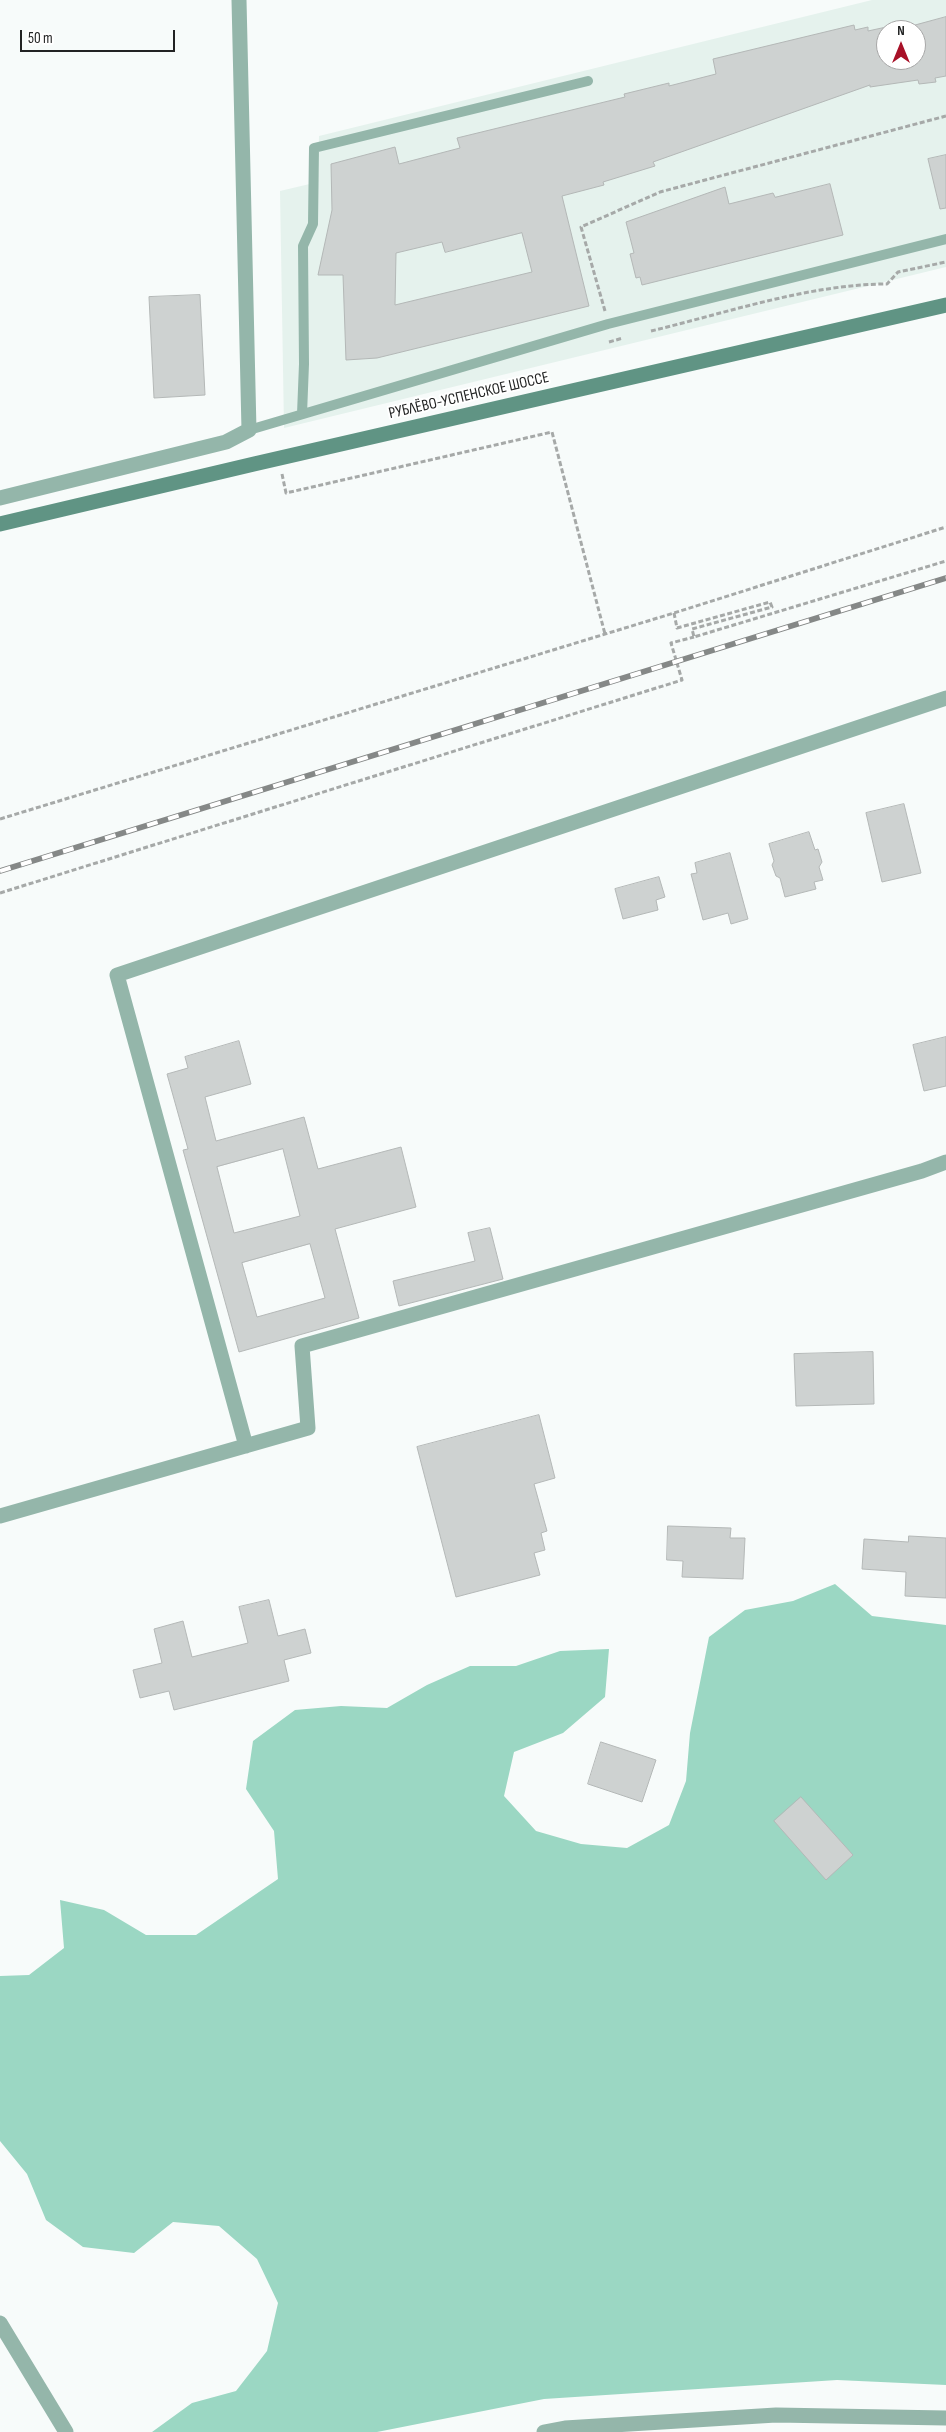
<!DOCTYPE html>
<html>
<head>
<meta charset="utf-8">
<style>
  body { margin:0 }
  #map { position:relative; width:946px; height:2432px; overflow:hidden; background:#f7fbfa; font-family:"Sofia Sans Condensed",sans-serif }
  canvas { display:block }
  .north { position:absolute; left:876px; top:20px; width:50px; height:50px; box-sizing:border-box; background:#fff; border:1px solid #a7a7a7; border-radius:50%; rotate:0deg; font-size:14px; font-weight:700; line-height:20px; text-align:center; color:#222323 }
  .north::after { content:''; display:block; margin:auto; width:18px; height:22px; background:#a81128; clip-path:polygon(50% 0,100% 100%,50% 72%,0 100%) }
  .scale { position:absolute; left:20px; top:30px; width:155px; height:22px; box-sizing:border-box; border:2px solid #222323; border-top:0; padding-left:6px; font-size:15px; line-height:18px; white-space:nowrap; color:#222323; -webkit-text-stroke:4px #fff; paint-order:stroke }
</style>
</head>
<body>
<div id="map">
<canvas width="946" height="2432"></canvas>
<div class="north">N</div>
<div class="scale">50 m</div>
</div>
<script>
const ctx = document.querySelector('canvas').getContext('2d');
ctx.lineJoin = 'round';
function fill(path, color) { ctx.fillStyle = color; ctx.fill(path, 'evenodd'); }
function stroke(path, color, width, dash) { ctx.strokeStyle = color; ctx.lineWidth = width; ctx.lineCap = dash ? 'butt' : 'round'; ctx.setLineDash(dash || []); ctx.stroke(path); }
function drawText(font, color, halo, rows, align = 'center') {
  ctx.font = font + ' "Sofia Sans Condensed",sans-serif'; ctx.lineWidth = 4; ctx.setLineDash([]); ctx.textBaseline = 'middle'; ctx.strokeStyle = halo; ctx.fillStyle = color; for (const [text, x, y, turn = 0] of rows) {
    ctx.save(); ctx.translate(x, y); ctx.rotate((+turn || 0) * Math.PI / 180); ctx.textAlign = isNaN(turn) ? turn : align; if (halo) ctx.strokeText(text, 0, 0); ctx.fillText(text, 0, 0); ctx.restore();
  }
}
const built = new Path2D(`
  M872,0H946V267L284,428L280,191L318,182L319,136ZM886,30H916V60H886Z`);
const green = new Path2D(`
  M835,1584L872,1616L946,1625V2385L837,2380L544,2399L377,2432H152L192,2403L236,2391L267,2351L278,2303L257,2259L219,2226L173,2222L134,2253L83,2247L46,2220L27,2174L0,2141V1976L29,1975L64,1948L60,1900L104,1910L146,1935H196L278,1879L274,1831L246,1789L253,1741L295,1710L341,1706L387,1708L427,1685L470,1666H516L560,1651L609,1649L605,1697L563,1733L514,1752L504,1796L536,1831L581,1844L627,1848L669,1825L686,1781L690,1733L709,1637L745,1610L793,1601Z`);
const building = new Path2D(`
  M946,17V76L935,78L936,82L919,84L918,80L870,87V85L653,162L655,166L603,182L604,185L562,196L589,306L377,358L346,360L343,275H318L332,210L331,164L395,147L399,164L460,148L457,138L625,97L624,94L669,83V86L716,74L713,59L854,25L855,30L868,27V31L909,22L910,26ZM886,30H916V60H886ZM522,233L532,272L395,305L396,253L442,242L445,252Z
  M946,155V208L940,209L928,159Z
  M830,184L843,235L642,285L640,277L636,278L630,254L634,253L626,222L725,187L729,204L773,193L775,197Z
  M200,295L205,395L154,398L149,297Z
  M904,804L921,873L882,882L866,813Z
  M809,832L815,850L818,849L822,862L819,867L823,880L814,882L816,889L785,897L780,878L776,876L772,865L774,861L769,844Z
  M730,853L748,919L731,924L728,913L703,920L691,874L697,873L695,863Z
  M659,877L665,897L656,900L658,910L623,919L615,889Z
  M946,1037V1086L924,1091L913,1045Z
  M239,1041L251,1084L205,1097L216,1141L304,1117L318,1169L401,1147L416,1207L335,1229L359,1318L239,1352L183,1150L188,1149L167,1074L188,1068L185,1057ZM283,1149L300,1216L234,1233L217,1167ZM310,1244L325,1298L257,1317L242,1263Z
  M490,1228L503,1279L399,1306L393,1281L475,1261L468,1233Z
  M873,1352L874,1404L796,1406L794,1354Z
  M539,1415L555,1478L534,1484L547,1531L541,1533L545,1550L534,1553L540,1575L456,1597L417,1447Z
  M668,1526L731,1528L730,1538H745L743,1579L682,1577L683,1561L667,1560Z
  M909,1536L946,1538V1598L905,1596L906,1572L862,1569L864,1539L908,1542Z
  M269,1600L278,1636L305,1629L311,1653L284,1660L289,1681L174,1710L169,1691L140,1698L133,1670L162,1663L154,1629L183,1621L192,1657L248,1643L239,1607Z
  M601,1742L656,1760L642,1802L588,1784Z
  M801,1797L853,1855L826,1880L774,1821Z`);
const path = new Path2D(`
  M605,311L581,227L660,192L946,116
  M651,331C726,313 810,284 887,284L898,272L946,262
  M609,342L623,338
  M282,474L286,493L552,432L605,634
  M674,613L677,628L770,602L772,607L692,629L694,637L946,561
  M0,819L674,613L946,527
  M0,893L682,680L671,643L694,637`);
const service = new Path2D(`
  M302,414L304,364L303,246L313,224L314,148L588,81
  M249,430L608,324L946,239`);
const minor = new Path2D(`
  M0,498L226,442L249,430L239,0
  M246,1446L117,975L946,698
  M0,1516L308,1428L302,1346L922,1171L946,1162
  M0,2323L66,2432
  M544,2432L565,2428L776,2415L946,2418`);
const secondary = new Path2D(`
  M0,524L254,464L946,305`);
const rail = new Path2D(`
  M0,871L946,578`);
const streetNames = [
  ["РУБЛЁВО-УСПЕНСКОЕ ШОССЕ",469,396,-13]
];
fill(built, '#e5f2ed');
fill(green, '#9bd7c3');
fill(building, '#ced2d1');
stroke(building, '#b4b8b7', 1);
stroke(path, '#a6a9a8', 3, [5, 2.5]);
stroke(service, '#94b6aa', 10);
stroke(minor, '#94b6aa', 15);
stroke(secondary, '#609484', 15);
stroke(rail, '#858887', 5.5);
stroke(rail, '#fff', 4, [11]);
drawText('16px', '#222323', '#fff', streetNames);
</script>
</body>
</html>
